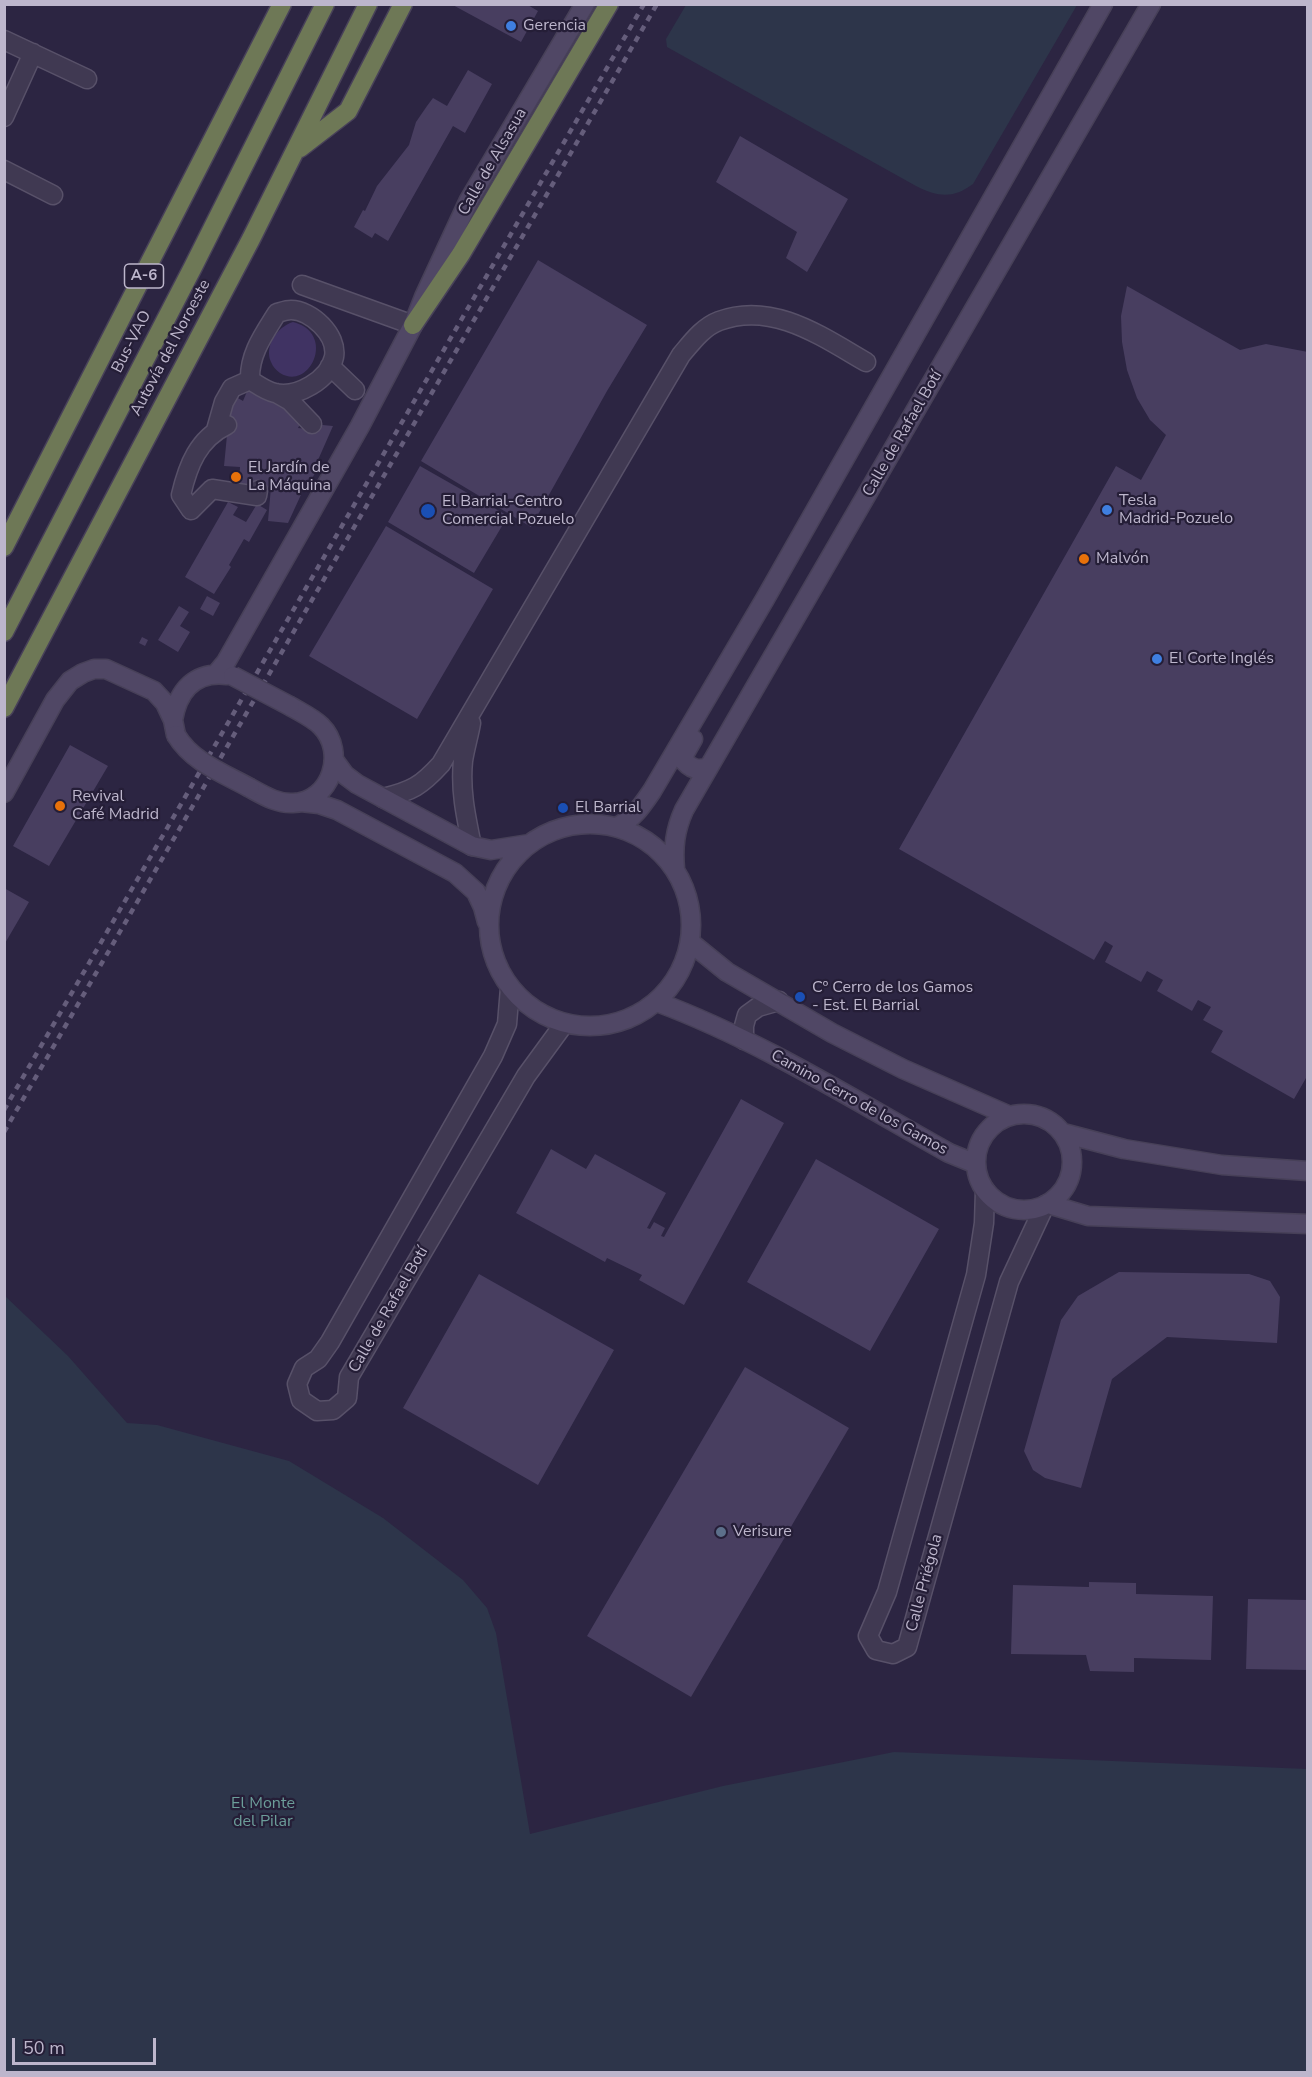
<!DOCTYPE html>
<html>
<head>
<meta charset="utf-8">
<style>
  body { margin:0 }
  #map { position:relative; width:1312px; height:2077px; overflow:hidden; background:#2c2542; font-family:"Nunito Sans",sans-serif }
  canvas { display:block }
  .frame { position:absolute; inset:0; border:6px solid #bdb6cc; pointer-events:none }
  .scale { position:absolute; left:12px; top:2038px; width:144px; height:27px; box-sizing:border-box; border:3px solid #bdb6cc; border-top:0; padding-left:8px; font-size:18px; line-height:21px; white-space:nowrap; color:#bdb6cc; -webkit-text-stroke:4px #251e37; paint-order:stroke }
</style>
</head>
<body>
<div id="map">
<canvas width="1312" height="2077"></canvas>
<div class="frame"></div>
<div class="scale">50 m</div>
</div>
<script>
const ctx = document.querySelector('canvas').getContext('2d');
ctx.lineJoin = 'round';
function fill(path, color) { ctx.fillStyle = color; ctx.fill(path, 'evenodd'); }
function stroke(path, color, width, dash) { ctx.strokeStyle = color; ctx.lineWidth = width; ctx.lineCap = dash ? 'butt' : 'round'; ctx.setLineDash(dash || []); ctx.stroke(path); }
function drawText(font, color, halo, rows, align = 'center') {
  ctx.font = font + ' "Nunito Sans",sans-serif'; ctx.lineWidth = 4.5; ctx.setLineDash([]); ctx.textBaseline = 'middle'; ctx.strokeStyle = halo; ctx.fillStyle = color; for (const [text, x, y, turn = 0] of rows) {
    ctx.save(); ctx.translate(x, y); ctx.rotate((+turn || 0) * Math.PI / 180); ctx.textAlign = isNaN(turn) ? turn : align; if (halo) ctx.strokeText(text, 0, 0); ctx.fillText(text, 0, 0); ctx.restore();
  }
}
const green = new Path2D(`
  M686,5V4L1077,5L973,184C953,199 938,197 916,186L667,47L666,39Z
  M5,1296L68,1356L127,1423L157,1425L289,1461L383,1518L463,1580L487,1608L496,1633L530,1834L723,1786L894,1752L1307,1769V2072H5Z`);
const water = new Path2D(`
  M293,322C337,333 310,392 280,373C276,370 273,367 271,362C264,346 277,327 293,322Z`);
const building = new Path2D(`
  M451,4H526L538,11L521,42Z
  M468,70L492,84L465,133L453,126L388,241L375,233L372,238L354,227L363,210L365,211L377,186L409,145L416,122L427,106L433,98L447,106Z
  M740,136L848,199L807,272L786,258L797,232L716,182Z
  M538,260L647,325L607,391L531,527L421,461Z
  M1127,286L1240,350L1266,344L1308,352V1079L1306,1078L1294,1099L1211,1052L1223,1031L1203,1020L1211,1007L1198,1000L1192,1011L1157,991L1163,980L1147,971L1141,982L1105,962L1113,946L1105,941L1094,960L899,849L1116,466L1141,480L1166,435L1150,420L1137,398L1127,370L1122,342L1121,316Z
  M248,389L303,418L298,428L307,429L312,424L333,426L318,460L321,462L308,486H305L288,523L268,521L271,487L250,491L247,485L239,484L240,467L224,466L231,394L243,401Z
  M420,466L508,516L474,573L388,522Z
  M228,502L238,507L233,515L246,522L257,504L267,510L249,542L244,539L229,565L231,567L214,594L185,577Z
  M386,526L493,589L417,719L309,656Z
  M207,596L220,603L213,616L200,609Z
  M179,606L189,612L180,626L190,632L178,652L158,640Z
  M142,637L148,640L145,646L139,643Z
  M70,745L108,766L49,866L13,846Z
  M4,888L29,902L4,945Z
  M741,1099L784,1123L684,1305L639,1280L642,1275L607,1258L605,1262L516,1213L551,1149L586,1169L595,1154L666,1193L647,1228L650,1229L654,1222L665,1228L661,1236L664,1237Z
  M816,1159L939,1229L870,1351L747,1282Z
  M1119,1272L1249,1274L1270,1281L1280,1297L1277,1343L1167,1337L1112,1379L1081,1488L1045,1478L1033,1470L1024,1451L1061,1320L1078,1296Z
  M479,1274L614,1350L538,1485L403,1408Z
  M745,1367L849,1428L691,1697L587,1636Z
  M1089,1582L1136,1583V1594L1213,1596L1211,1660L1134,1658V1672L1090,1671L1086,1655L1011,1654L1013,1585L1089,1587Z
  M1248,1599L1308,1600V1670L1246,1669Z`);
const street = new Path2D(`
  M4,40L87,79
  M4,117L33,53
  M4,170L53,195
  M302,285L413,325
  M330,366L355,390
  M276,393L290,401L312,424
  M227,425C198,439 188,465 181,495L191,510L212,489L257,496L258,490
  M216,430L224,402L232,388L250,380C249,354 264,334 277,313C281,312 286,310 291,310C311,310 338,335 334,357C329,380 297,398 275,393C266,391 258,385 250,380
  M471,723C469,735 465,748 463,761C460,790 466,817 472,846
  M383,798C412,791 421,786 441,764L681,355C692,342 703,327 719,321C772,301 821,336 866,362
  M510,988L507,1024L493,1056L330,1342L318,1359L304,1368L297,1384L301,1400L317,1411L333,1410L347,1398L349,1377L526,1076L564,1024
  M744,1040V1026L747,1015L758,1007L779,1001
  M985,1190L984,1223L976,1275L887,1592L868,1636L876,1650L893,1654L907,1647L1009,1282L1045,1205`);
const secondary = new Path2D(`
  M216,674L226,662L360,426L413,325L424,297L469,200L585,4
  M173,720C178,690 195,671 227,675
  M693,739L685,753L684,761C691,769 699,771 708,767
  M334,760L345,775L357,784L472,846L491,850L529,844
  M250,788C263,795 277,804 293,803C331,802 347,752 321,726C313,718 300,712 290,706
  M4,793L55,700L70,681L83,673L94,669H106L154,691L165,703L173,720L176,735
  M301,802L319,804L337,810L455,873L476,892L483,907L487,922
  M489 925a101 101 0 1 1 202 0a101 101 0 1 1-202 0Z
  M617,827C634,818 641,807 652,791L765,599L1103,4
  M675,869C673,847 675,830 684,810L1151,4
  M690,942L727,972L832,1033L903,1069L1010,1116
  M657,1002C759,1040 854,1100 949,1153L976,1164
  M976 1162a48 48 0 1 1 96 0a48 48 0 1 1-96 0Z
  M1063,1133L1124,1149L1222,1165L1308,1171
  M1048,1204L1088,1216L1308,1224`);
const highway = new Path2D(`
  M300,148L348,111L403,4
  M413,325L461,254L609,4
  M4,547L282,4
  M4,632L193,267L325,4
  M4,708L251,239L368,4`);
const rail = new Path2D(`
  M4,1110L644,4
  M4,1132L657,4`);
const secondaryBridge = new Path2D(`
  M233,676L290,706
  M176,735C192,762 223,773 250,788`);
const markers = [
  [511,26,6,"#3f7fe0"],
  [236,477,6,"#e8710a"],
  [1107,510,6,"#3f7fe0"],
  [428,511,8,"#1a4fb4"],
  [1084,559,6,"#e8710a"],
  [1157,659,6,"#3f7fe0"],
  [60,806,6,"#e8710a"],
  [563,808,6,"#1a4fb4"],
  [800,997,6,"#1a4fb4"],
  [721,1532,6,"#5c6f8a"]
];
const shields = [
  [144,276,39]
];
const shieldNames = [
  ["A-6",144,276]
];
const poiNames = [
  ["Gerencia",523,26],
  ["El Jardín de",248,468],
  ["La Máquina",248,486],
  ["Tesla",1119,501],
  ["Madrid-Pozuelo",1119,519],
  ["El Barrial-Centro",442,502],
  ["Comercial Pozuelo",442,520],
  ["Malvón",1096,559],
  ["El Corte Inglés",1169,659],
  ["Revival",72,797],
  ["Café Madrid",72,815],
  ["El Barrial",575,808],
  ["Cº Cerro de los Gamos",812,988],
  ["- Est. El Barrial",812,1006],
  ["Verisure",733,1532]
];
const streetNames = [
  ["Calle de Alsasua",493,162,-60],
  ["Bus-VAO",132,342,-63],
  ["Autovía del Noroeste",171,348,-62],
  ["Calle de Rafael Botí",903,434,-60],
  ["Camino Cerro de los Gamos",859,1103,29],
  ["Calle de Rafael Botí",389,1310,-60],
  ["Calle Priégola",925,1583,-75]
];
const parkNames = [
  ["El Monte",263,1804],
  ["del Pilar",263,1822]
];
fill(green, '#2d354a');
fill(water, '#403363');
fill(building, '#483e60');
stroke(street, '#585169', 21);
stroke(secondary, '#474058', 21);
stroke(highway, '#484159', 21);
stroke(street, '#403952', 18);
stroke(secondary, '#504765', 18);
stroke(highway, '#6e7856', 18);
stroke(rail, '#655d7b', 4.5, [6, 6]);
stroke(secondaryBridge, '#474058', 21, []);
stroke(secondaryBridge, '#504765', 18);
for (const [x, y, r, color] of markers) { const dot = new Path2D(); dot.arc(x, y, r, 0, 2 * Math.PI); ctx.fillStyle = color; ctx.fill(dot); stroke(dot, '#251e37', 2); }
for (const [x, y, w] of shields) { const box = new Path2D(); box.roundRect(x - w / 2, y - 12, w, 24, 4.5); ctx.fillStyle = '#251e37'; ctx.fill(box); stroke(box, '#bdb6cc', 1.5); }
drawText('bold 15px', '#bdb6cc', null, shieldNames);
drawText('16px', '#bdb6cc', '#251e37', poiNames, 'left');
drawText('16px', '#bdb6cc', '#251e37', streetNames);
drawText('16px', '#6c9e9a', '#251e37', parkNames);
</script>
</body>
</html>
